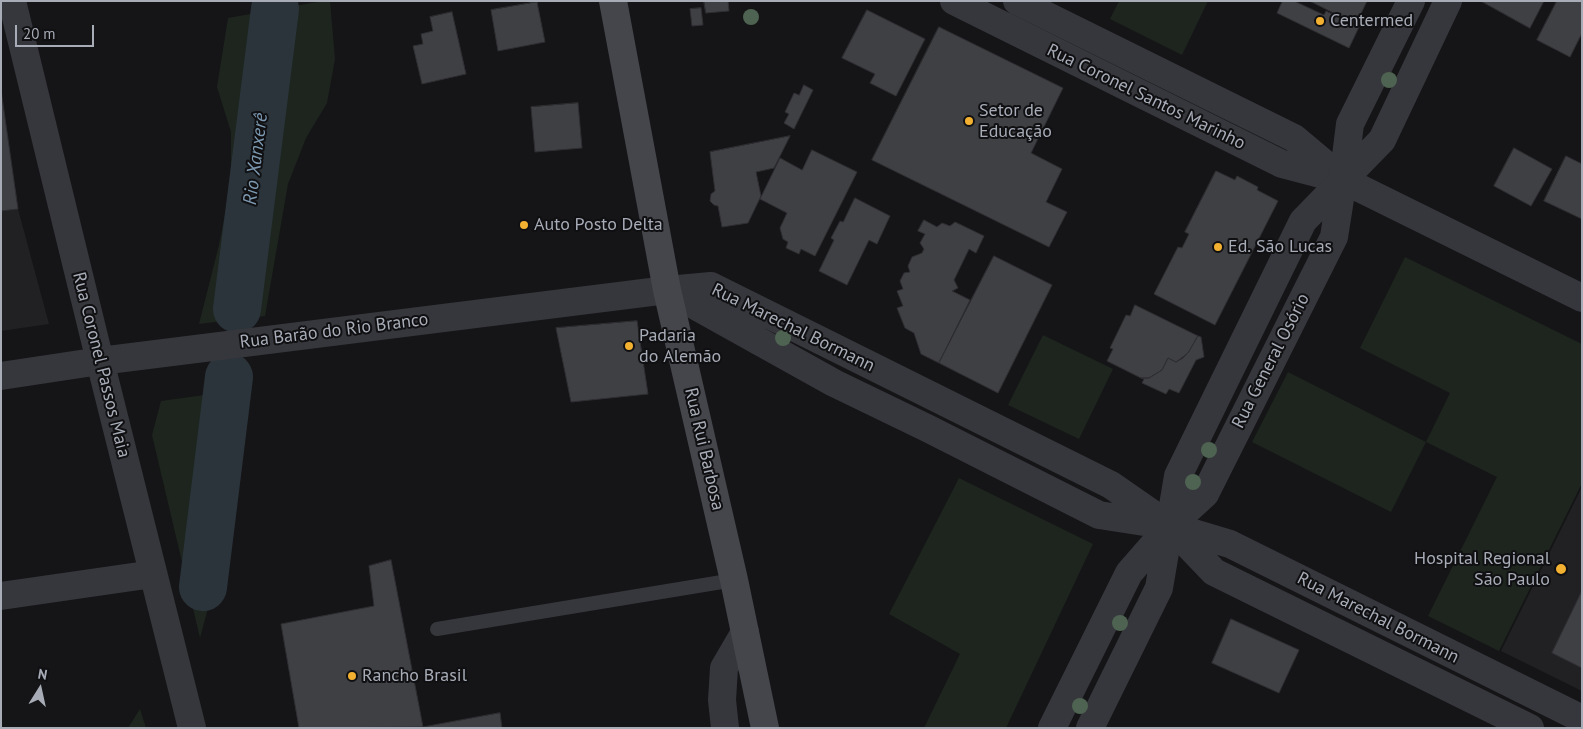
<!DOCTYPE html>
<html>
<head>
<meta charset="utf-8">
<style>
  body { margin:0 }
  #map { position:relative; width:1583px; height:729px; overflow:hidden; background:#151517; font-family:"PT Sans",sans-serif }
  canvas { display:block }
  .frame { position:absolute; inset:0; border:2px solid #a7acb7; pointer-events:none }
  .north { position:absolute; left:15px; top:664px; width:50px; height:50px; -webkit-text-stroke:4px #101012; paint-order:stroke; rotate:10deg; font-size:14px; font-weight:700; line-height:20px; text-align:center; color:#a7acb7 }
  .north::after { content:''; display:block; margin:auto; width:18px; height:22px; background:#a7acb7; clip-path:polygon(50% 0,100% 100%,50% 72%,0 100%) }
  .scale { position:absolute; left:15px; top:25px; width:79px; height:22px; box-sizing:border-box; border:2px solid #a7acb7; border-top:0; padding-left:6px; font-size:15px; line-height:18px; white-space:nowrap; color:#a7acb7; -webkit-text-stroke:4px #101012; paint-order:stroke }
</style>
</head>
<body>
<div id="map">
<canvas width="1583" height="729"></canvas>
<div class="frame"></div>
<div class="north">N</div>
<div class="scale">20 m</div>
</div>
<script>
const ctx = document.querySelector('canvas').getContext('2d');
ctx.lineJoin = 'round';
function fill(path, color) { ctx.fillStyle = color; ctx.fill(path, 'evenodd'); }
function stroke(path, color, width, dash) { ctx.strokeStyle = color; ctx.lineWidth = width; ctx.lineCap = dash ? 'butt' : 'round'; ctx.setLineDash(dash || []); ctx.stroke(path); }
function drawText(font, color, halo, rows, align = 'center') {
  ctx.font = font + ' "PT Sans",sans-serif'; ctx.lineWidth = 4; ctx.setLineDash([]); ctx.textBaseline = 'middle'; ctx.strokeStyle = halo; ctx.fillStyle = color; for (const [text, x, y, turn = 0] of rows) {
    ctx.save(); ctx.translate(x, y); ctx.rotate((+turn || 0) * Math.PI / 180); ctx.textAlign = isNaN(turn) ? turn : align; if (halo) ctx.strokeText(text, 0, 0); ctx.fillText(text, 0, 0); ctx.restore();
  }
}
const built = new Path2D(`
  M18,209L49,324L1,331V211Z
  M1582,487V691L1501,651Z`);
const green = new Path2D(`
  M323,1H330L335,59L327,103L306,138L288,184L265,316L199,324L219,245L231,183V132L217,87L228,18Z
  M1119,1H1208L1182,55L1110,19Z
  M1405,257L1582,344V483L1499,651L1428,616L1497,477L1426,442L1391,512L1252,442L1288,372L1426,442L1450,393L1360,348Z
  M1043,335L1113,369L1079,439L1008,405Z
  M241,390L247,418L227,537L200,638L152,435L161,401Z
  M959,478L1093,544L1006,728H924L960,654L889,614Z
  M140,709L146,728H128Z`);
const river = new Path2D(`
  M237,309L275,9
  M203,587L229,377`);
const building = new Path2D(`
  M704,1H728L729,11L706,13Z
  M1280,1H1294L1324,15L1326,11L1359,27L1349,48L1277,13L1282,2Z
  M1310,1H1367L1356,24Z
  M1481,1H1544L1530,28Z
  M1557,1H1582V33L1570,57L1537,40Z
  M537,2L545,42L498,51L491,10Z
  M701,8L703,25L692,26L690,9Z
  M867,10L925,39L896,96L870,83L875,74L842,58Z
  M452,12L466,74L422,84L413,46L423,44L421,34L433,31L430,17Z
  M939,27L1063,88L1031,153L1062,169L1046,202L1067,212L1049,247L872,160Z
  M804,85L813,90L794,129L784,123L789,114L785,112L794,93L799,95Z
  M1,90L18,209L1,211Z
  M578,103L582,148L535,152L531,107Z
  M790,136L774,168L756,172L761,196L748,223L722,227L718,206L714,205L710,201L711,194L715,191L710,152Z
  M1514,148L1552,169L1531,206L1494,186Z
  M812,150L857,172L815,256L801,249L799,254L786,248L788,242L783,239L780,228L787,213L760,199L780,158L802,170Z
  M1566,156L1582,164V219L1544,201Z
  M1216,171L1235,180L1237,176L1258,187L1257,190L1278,201L1215,325L1154,294L1178,247L1182,248L1189,234L1185,232Z
  M855,198L890,216L877,244L869,240L847,285L819,271L834,240L831,238L840,221L843,222Z
  M924,220L937,227L942,223L950,226L955,222L984,236L976,253L969,249L954,280L958,288L952,291L970,300L939,363L921,354L914,333L905,328L897,308L903,306L897,291L903,289L900,281L904,273L910,272L908,266L912,257L922,253L924,249L920,243L925,234L918,231Z
  M994,256L1052,285L998,393L939,363Z
  M1135,305L1198,336L1188,353L1176,362L1168,358L1162,370L1149,378H1141L1107,361L1113,349L1110,348L1126,315L1130,316Z
  M637,321L648,394L571,402L556,328Z
  M1198,336L1201,337L1204,357L1196,360L1179,393L1169,389L1166,394L1142,383L1144,379L1141,378H1149L1162,370L1168,358L1176,362L1183,358L1188,353Z
  M391,560L423,727L299,728L281,624L374,606L369,566Z
  M1582,591V668L1552,653Z
  M1231,619L1299,650L1279,693L1212,663Z
  M500,713L502,728H420L423,727Z`);
const service = new Path2D(`
  M437,629L734,580`);
const minor = new Path2D(`
  M954,1L1282,164L1343,180L1582,298
  M1017,1L1294,138L1338,175
  M667,290L711,286L1111,485L1170,526L1230,544L1582,719
  M667,290L834,383L927,428L1099,515L1170,526L1214,572L1530,728
  M100,361L192,728
  M1,596L153,574
  M725,728L722,700L724,668L745,632`);
const tertiary = new Path2D(`
  M12,1L100,361
  M1,376L100,361L667,290
  M1052,728L1129,573L1170,526L1205,494L1334,237L1343,180L1382,140L1448,1
  M1090,728L1159,588L1178,476L1303,221L1343,180L1350,124L1411,1`);
const secondary = new Path2D(`
  M613,1L667,290L734,580L765,728`);
const trees = [
  [751,17],
  [1389,80],
  [783,338],
  [1209,450],
  [1193,482],
  [1120,623],
  [1080,706]
];
const markers = [
  [1320,21,5,"#f3b131"],
  [969,121,5,"#f3b131"],
  [524,225,5,"#f3b131"],
  [1218,247,5,"#f3b131"],
  [629,346,5,"#f3b131"],
  [1561,569,6,"#f3b131"],
  [352,676,5,"#f3b131"]
];
const poiNames = [
  ["Centermed",1330,21],
  ["Setor de",979,111],
  ["Educação",979,132],
  ["Auto Posto Delta",534,225],
  ["Ed. São Lucas",1228,247],
  ["Padaria",639,336],
  ["do Alemão",639,357],
  ["Hospital Regional",1550,559,"right"],
  ["São Paulo",1550,580,"right"],
  ["Rancho Brasil",362,676]
];
const streetNames = [
  ["Rua Coronel Santos Marinho",1146,97,26],
  ["Rua Marechal Bormann",793,328,26],
  ["Rua Barão do Rio Branco",334,331,-7],
  ["Rua General Osório",1271,361,-63],
  ["Rua Coronel Passos Maia",101,365,76],
  ["Rua Rui Barbosa",704,449,77],
  ["Rua Marechal Bormann",1378,618,27]
];
const waterNames = [
  ["Rio Xanxerê",256,159,-83]
];
fill(built, '#212124');
fill(green, '#1d251e');
stroke(river, '#2b343b', 48);
fill(building, '#3f4044');
stroke(building, '#2f2f33', 1);
stroke(service, '#36373c', 14);
stroke(minor, '#36373c', 28);
stroke(tertiary, '#36373c', 28);
stroke(secondary, '#44464c', 28);
ctx.fillStyle = '#4e6351';
for (const [x, y] of trees) { ctx.beginPath(); ctx.arc(x, y, 8, 0, 2 * Math.PI); ctx.fill(); }
for (const [x, y, r, color] of markers) { const dot = new Path2D(); dot.arc(x, y, r, 0, 2 * Math.PI); ctx.fillStyle = color; ctx.fill(dot); stroke(dot, '#101012', 2); }
drawText('18px', '#a7acb7', '#101012', poiNames, 'left');
drawText('18px', '#a7acb7', '#101012', streetNames);
drawText('italic 19px', '#7d9ab2', '#101012', waterNames);
</script>
</body>
</html>
